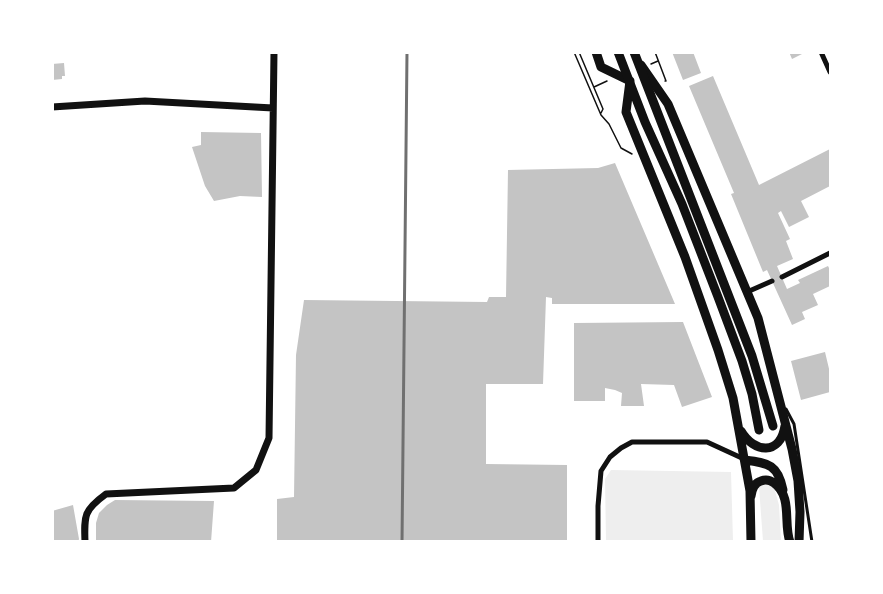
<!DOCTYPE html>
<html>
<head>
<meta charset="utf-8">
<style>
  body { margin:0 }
  #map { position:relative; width:883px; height:594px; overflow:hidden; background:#fff; font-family:Inter,sans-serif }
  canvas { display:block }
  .frame { position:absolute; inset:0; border:54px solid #fff; pointer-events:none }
</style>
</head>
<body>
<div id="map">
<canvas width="883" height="594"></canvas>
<div class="frame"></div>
</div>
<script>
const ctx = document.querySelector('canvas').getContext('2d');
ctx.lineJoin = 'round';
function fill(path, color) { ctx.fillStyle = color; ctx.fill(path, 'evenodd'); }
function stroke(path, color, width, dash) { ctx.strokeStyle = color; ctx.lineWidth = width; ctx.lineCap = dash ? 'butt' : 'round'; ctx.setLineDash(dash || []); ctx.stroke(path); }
const green = new Path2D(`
  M611,470L731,472L733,541H606L605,479Z
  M768,483L774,487L779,505L781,541H763L759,487Z`);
const building = new Path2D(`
  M672,52H693L701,73L683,80Z
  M789,52H806L792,59Z
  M64,63L65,76H62V79L52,80V64Z
  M713,76L759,185L830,149V186L801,201L809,217L789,227L781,211L778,213L790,239L786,241L793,259L777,266L787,289L800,283L798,280L828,266L830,270V286L813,294L818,305L802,312L805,319L792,325L767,270L763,272L731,194L734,193L689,86Z
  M201,132L261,133L262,197L240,196L214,201L205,186L192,147L201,145Z
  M615,163L675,304H552V298L546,297L543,384H486V464L567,465V542H277V499L294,497L296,355L304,300L487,302L489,297H506L508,170L598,168Z
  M683,322L712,397L682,407L674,385L641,384L644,406H621L622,393L615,390L605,388V401H574V323Z
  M825,352L830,373V392L801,400L791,361Z
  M115,500L214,501L211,542H96V523L99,513L107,505Z
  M73,505L79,539L78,542H52V511Z`);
const path = new Path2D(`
  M574,52L601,115L609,124L621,148L632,154
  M579,52L603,109L601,113
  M655,52L666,81H665
  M651,64L658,61
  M594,87L607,81`);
const service = new Path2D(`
  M786,409L794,424L812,542`);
const minor = new Path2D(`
  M821,52L830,72
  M782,277L830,253
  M747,292L772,281
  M598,542V506L601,471L610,457L621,448L632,442H707L744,459`);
const tertiary = new Path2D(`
  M52,107L145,101L273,108
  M85,542C84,515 84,510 106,494L234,488L256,470L269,438L274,52`);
const primary = new Path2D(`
  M596,52L601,67L630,81L626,112L685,257L718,350L733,398L750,491L751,542
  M641,65L668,104L758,318L792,449L798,481L800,512L799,542
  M741,431C754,453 780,456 785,426
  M745,460C769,463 778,465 783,490
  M751,496C752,489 754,483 761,481C766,479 770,480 774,483C793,497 783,523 790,542`);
const trunk = new Path2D(`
  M618,52L645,122L682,204L718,297L742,361L752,394L759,430
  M634,52L752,356L773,426`);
const rail = new Path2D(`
  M402,542L407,52`);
fill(green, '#eee');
fill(building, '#c4c4c4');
stroke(path, '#111', 1.5);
stroke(service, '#111', 3);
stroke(minor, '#111', 5);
stroke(tertiary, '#111', 7);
stroke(primary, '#111', 9);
stroke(trunk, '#111', 9);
stroke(rail, '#707070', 3);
</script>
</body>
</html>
